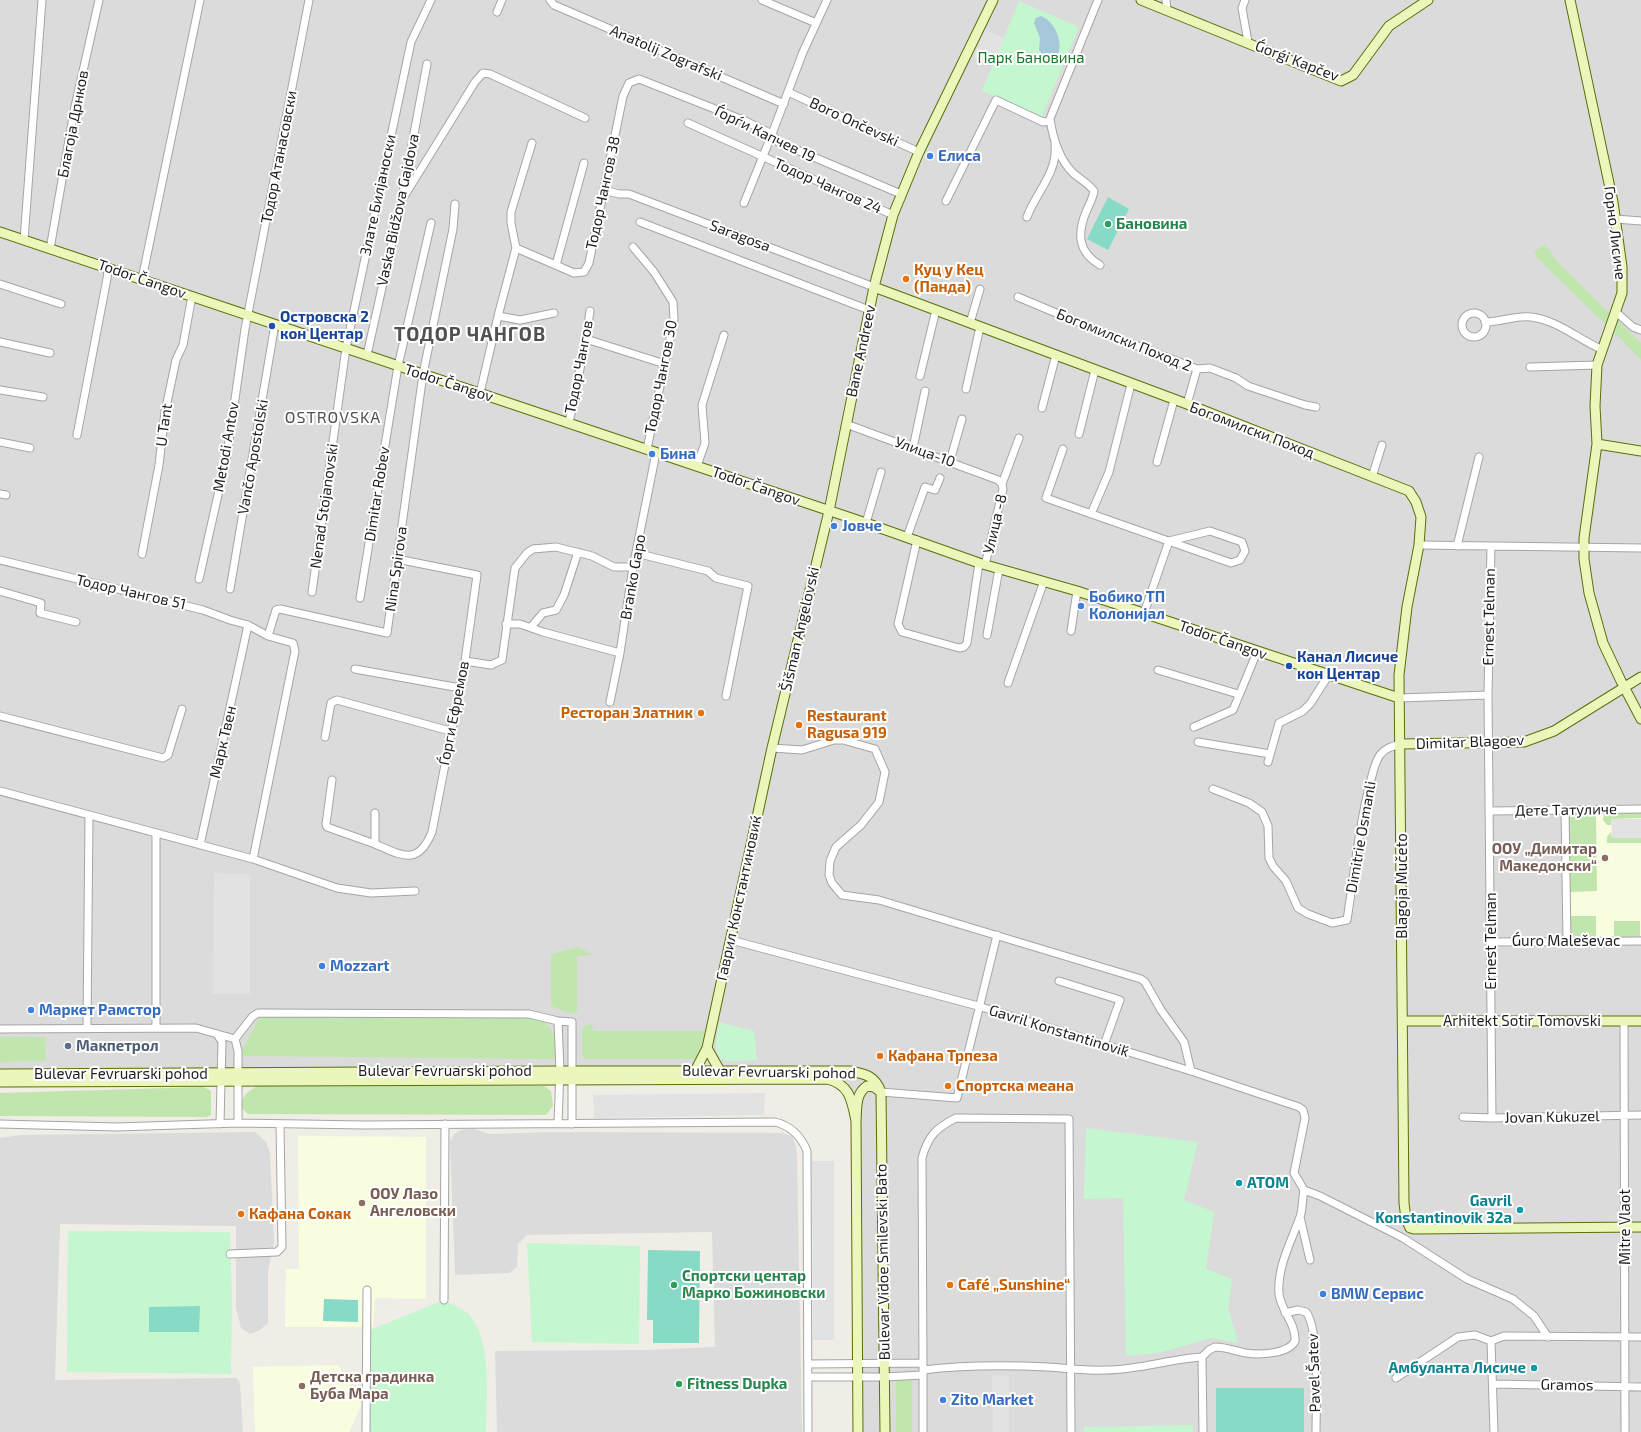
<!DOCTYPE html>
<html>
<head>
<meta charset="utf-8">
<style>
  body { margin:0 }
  canvas { display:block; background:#efede5 }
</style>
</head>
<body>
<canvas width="1641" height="1432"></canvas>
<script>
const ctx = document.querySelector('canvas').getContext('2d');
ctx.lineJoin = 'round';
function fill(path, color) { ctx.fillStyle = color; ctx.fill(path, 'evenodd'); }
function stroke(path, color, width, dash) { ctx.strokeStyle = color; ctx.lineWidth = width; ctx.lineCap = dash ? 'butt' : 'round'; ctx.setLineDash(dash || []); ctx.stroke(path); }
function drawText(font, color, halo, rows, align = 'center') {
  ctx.font = font + ' "Exo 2",sans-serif'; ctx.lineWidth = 4; ctx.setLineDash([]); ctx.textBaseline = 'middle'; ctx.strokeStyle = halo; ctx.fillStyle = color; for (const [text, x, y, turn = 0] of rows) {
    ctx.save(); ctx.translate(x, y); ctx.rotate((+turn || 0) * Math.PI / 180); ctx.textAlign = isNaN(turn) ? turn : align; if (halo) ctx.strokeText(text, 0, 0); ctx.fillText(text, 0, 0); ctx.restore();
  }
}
const residential = new Path2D(`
  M0,0H1641V1432H858L856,1121L850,1095L835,1081L0,1078Z
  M472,1128L489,1134L548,1132L782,1133L792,1136L795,1143L797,1155L802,1432H497L495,1351L646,1350L715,1347L712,1232L527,1235L518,1244L517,1267L509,1273L455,1275L450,1142L454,1134L461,1130Z
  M255,1132L266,1142L270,1153L274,1242L268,1271V1323L260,1330L250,1334L241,1328L236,1308V1226L60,1224L55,1380L236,1378L240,1383L243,1432H0V1138L21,1135Z`);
const education = new Path2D(`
  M1641,812V936L1577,939L1572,937L1570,932L1569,816L1573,813Z
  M298,1136L426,1137V1299L375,1298L373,1327H285L286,1269H299Z
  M338,1365L362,1404L349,1432H255L253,1367Z`);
const grass = new Path2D(`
  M1545,245L1556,260L1610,314L1605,324L1538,259L1534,251Z
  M1618,321L1641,343V360L1615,333Z
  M1596,812L1597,891L1570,892L1569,816L1573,813Z
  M1604,812H1641V818L1611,819V825H1607L1603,820Z
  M1611,832L1612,838H1641V843H1607V837Z
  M1570,916H1596V938L1577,939L1572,937L1570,932Z
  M1614,921H1640V937H1614Z
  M579,947L593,955L577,956V1012L572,1014L551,1006V954Z
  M262,1013L539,1018C551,1025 563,1045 554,1059L243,1056L242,1050Z
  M592,1024L593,1031H705L700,1053L695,1059H585L582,1054V1028L586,1025Z
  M0,1037H45L46,1061L0,1062Z
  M258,1086H544L551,1091L553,1106L546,1115L248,1114L241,1107C242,1095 248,1091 258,1086Z
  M203,1087L211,1091V1115L207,1117L0,1116V1093Z
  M902,1378L912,1380V1432H896V1380Z`);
const park = new Path2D(`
  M1019,1L1079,27L1042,116L982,91Z
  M719,1022L754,1031L757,1060C717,1062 712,1065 719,1022Z
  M1086,1128L1198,1142L1184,1200L1214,1212L1206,1269L1232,1279L1228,1308L1238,1343L1212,1338L1158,1353L1126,1356L1123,1198L1084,1199Z
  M68,1231L230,1232L232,1298L231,1374L67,1372Z
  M527,1243L640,1246L639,1344L532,1342Z
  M444,1300C453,1305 465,1309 472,1318C492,1347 486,1398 486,1432H366L368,1331Z
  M1193,1425V1432H1084V1427Z`);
const pitch = new Path2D(`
  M1108,197L1129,209L1108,250L1087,239Z
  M648,1250L700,1251L699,1343H653V1320H647Z
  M324,1299L358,1300V1322L323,1321Z
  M200,1306L199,1332H149V1307Z
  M1216,1388H1304V1432H1216Z`);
const parking = new Path2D(`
  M985,30L1004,38L993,64L972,58Z
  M1611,819H1641V838H1612Z
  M214,873L250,874V994H213Z
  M765,1093L764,1115L594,1118L593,1095Z
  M812,1161H834V1340H813Z
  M992,1375L1009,1376V1432H993Z`);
const water = new Path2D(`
  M1041,16C1056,22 1065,45 1056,59H1045L1039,50L1040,38L1034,23L1036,18Z`);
const street = new Path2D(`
  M550,0L554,5L784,104
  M762,0L816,23
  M1166,0L1167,10
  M1245,0L1242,8L1248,42
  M497,12L502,0
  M788,92L919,152
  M1050,119C1053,139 1059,159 1073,173C1080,179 1089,184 1094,191C1093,198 1089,205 1086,212C1077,234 1078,252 1100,265
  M688,123L893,215
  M604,190L619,194H629L874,287
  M405,195L475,82L483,73L490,74L585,118
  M946,201L996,100L1043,122L1049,121L1098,0
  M744,203L772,134L803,52L827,0
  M1027,217C1036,192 1058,173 1055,144
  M1616,219L1641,221
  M640,222L869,310
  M24,240L42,0
  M633,247L654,272L673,302L674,319L647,449
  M516,248L574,273L584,272L589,263L623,96L629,83L639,79L743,120L772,134L778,142L901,194
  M50,249L74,111L99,0
  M556,265L584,163
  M142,279L200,0
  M0,284L61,304
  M1018,297L1099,331L1197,369L1210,368L1236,378L1248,386L1305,405L1316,407
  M1616,312L1633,327L1641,330
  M1462 325a12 12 0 1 1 24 0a12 12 0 1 1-24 0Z
  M498,316L520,320L554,313
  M1485,322C1501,322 1516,315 1531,317C1557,320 1578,339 1601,349
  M970,323L980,289
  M586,339L665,364
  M0,342L50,353
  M367,355L402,198L427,64
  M1530,367L1597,365
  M920,376L936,310
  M966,389L980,327
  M0,390L43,397
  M480,393L498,316L516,248L511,223V212L532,143
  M1187,404L1197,369
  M1042,408L1056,355
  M569,423L586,339L590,311
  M846,424L998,480L1002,484
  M1079,434L1095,370
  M77,435L109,268
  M0,442L30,448
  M913,448L925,391
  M1063,449L1046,498L1231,563L1240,560L1245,551L1242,542L1210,531L1169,541
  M950,461L962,419
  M1157,462L1174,400
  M697,466L705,443L702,405L724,335
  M1372,477L1382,445
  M0,494L6,495
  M1091,514L1109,472L1131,384
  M866,523L881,472
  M907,537L925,487L935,490L940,478
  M917,540L898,624L902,632L959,648L964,647L967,643L979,563
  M1419,545L1641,548
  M1457,546L1479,457
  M1491,547L1488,695L1492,1118
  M636,553L708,571L716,578L748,586L726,696
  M142,554L159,465L165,412L176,360L183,345L192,296
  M0,560L203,610L230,620L248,625L200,845
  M985,565L1003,489L1002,484L1019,438
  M199,579L227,455L245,329L309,0
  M230,589L275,324
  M0,591L41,603L40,613L76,622
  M312,592L346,348L411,42L431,0
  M360,598L398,366L431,223
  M1144,613L1169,541
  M506,624H520L543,632L620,653
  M248,625L268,636L293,643L295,651L253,859
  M531,627L543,613L556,610L564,595L578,552
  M1071,631L1077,591
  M987,635L999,569
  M268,636L276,610L280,609L387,633L423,374L453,229L455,204
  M465,661L491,665L502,660L515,568L527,553L533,549L556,547L592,556L614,567H633
  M355,669L460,688
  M1158,670L1238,694
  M1008,683L1044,581
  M1399,698L1488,695
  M610,702L620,653L633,567L656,453
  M0,716L163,758L168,755L182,709
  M1194,727L1233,710L1257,652
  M325,737L331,703L337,700L450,731
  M1198,742L1270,754
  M772,748L802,750L834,740H843L875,749L885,772L879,802L861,825L836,847L830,861L829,875L832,883L842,895L879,900L1141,979L1145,982L1161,1010L1184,1042L1191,1071
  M1268,762L1279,723L1303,711L1310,704L1328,676
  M332,780L326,824L327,827L375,844
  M1213,789L1249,803L1262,812L1268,826L1269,858L1273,866L1286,881L1298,908L1308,914L1332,923L1347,920C1354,876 1358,831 1369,787C1372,777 1374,763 1380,755C1385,748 1393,746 1401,744
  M0,791L253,859L337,888L371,893L415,891
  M1565,810L1567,941
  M1490,811L1641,809
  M375,813V844C403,856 418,866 432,832L465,661L477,575L397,559
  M731,940L978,1006L1191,1071L1299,1107L1303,1110L1305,1118L1294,1173L1304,1190
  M1491,942L1641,941
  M1059,981L1120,1000L1104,1045
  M1624,1021L1625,1432
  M87,1028L89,815
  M156,1028V833
  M0,1029L196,1028L235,1039L252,1017L258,1013L529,1014L558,1021L572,1022V1124
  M217,1034L222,1042L220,1124
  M235,1039L238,1051V1123
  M881,1092L957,1098L997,935
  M1463,1117L1492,1118L1641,1115
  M558,1123L560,1071L558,1021
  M0,1124L117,1127L238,1123L365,1125L775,1122C791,1126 801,1136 807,1151L808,1432
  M1304,1190L1320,1196L1403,1238L1467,1279L1513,1299L1534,1316L1548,1337
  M1300,1217L1310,1260
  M230,1254L277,1252L282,1247L280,1124
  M444,1300L445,1124
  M1285,1313L1298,1310L1306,1312C1320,1329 1316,1407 1316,1432
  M1202,1357L1203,1432
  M808,1364L923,1363
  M923,1371V1432
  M808,1377H884L923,1375
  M1396,1378L1458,1337L1475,1335L1491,1341
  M1493,1384L1641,1387
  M366,1432L367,1290
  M1071,1432C1070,1328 1070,1223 1069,1119L956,1118C936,1128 928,1136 922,1158L923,1370C964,1365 1006,1365 1048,1367C1067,1368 1086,1371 1106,1370C1138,1370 1170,1359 1202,1357L1209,1350L1215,1347C1226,1347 1235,1351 1246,1353C1259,1355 1289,1354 1295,1341C1296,1323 1281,1311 1279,1294C1277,1267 1291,1242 1300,1217C1303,1209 1302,1199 1304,1190
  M1494,1432L1491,1341L1504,1336L1641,1337`);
const secondary = new Path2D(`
  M1141,0L1341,81L1353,75L1389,26L1428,0
  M1570,0L1613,202L1622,267V293L1597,365L1595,406L1597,444L1584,538V559L1589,593L1603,643L1621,681L1641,719
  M0,232L866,523L979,563L1077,591L1399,698
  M874,287L1187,404L1409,491L1416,502L1421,517L1419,545L1407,607L1399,675L1404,1203L1406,1219L1410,1228L1414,1229L1641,1227
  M1597,444L1641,451
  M1401,744L1524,742L1554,731L1641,677
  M1403,1021H1641
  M707,1048L720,1071
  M695,1071L707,1048L772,748L829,511L874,287L893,215L919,152L993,0
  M0,1074L560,1071H850C866,1074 875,1076 881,1092L885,1432
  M0,1082L827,1079C850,1084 852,1101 856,1121
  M858,1432L856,1121C857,1108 855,1094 867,1086L874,1087L881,1092`);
const markers = [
  [930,156,4,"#3f7fe0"],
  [1108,224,4,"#2e9e5b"],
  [906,279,4,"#e8710a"],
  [272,326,4,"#1a4fb4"],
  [652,454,4,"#3f7fe0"],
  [834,526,4,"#3f7fe0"],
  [1081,606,4,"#3f7fe0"],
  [1289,666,4,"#1a4fb4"],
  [701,713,4,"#e8710a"],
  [799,725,4,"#e8710a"],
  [1605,858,4,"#8d6e63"],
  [322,966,4,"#3f7fe0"],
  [31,1010,4,"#3f7fe0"],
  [68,1046,4,"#5c6f8a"],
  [880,1056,4,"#e8710a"],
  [948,1086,4,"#e8710a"],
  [1239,1183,4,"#0f9aa8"],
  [362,1203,4,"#8d6e63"],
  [1520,1210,4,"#0f9aa8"],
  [241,1214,4,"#e8710a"],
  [674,1285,4,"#2e9e5b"],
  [950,1285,4,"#e8710a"],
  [1323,1294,4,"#3f7fe0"],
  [1534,1368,4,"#0f9aa8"],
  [679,1384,4,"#2e9e5b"],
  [302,1386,4,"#8d6e63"],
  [943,1400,4,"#3f7fe0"]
];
const streetNames = [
  ["Anatolij Zografski",666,53,23],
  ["Ǵorǵi Kapčev",1297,61,21],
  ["Boro Ončevski",854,122,25],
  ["Благоја Дрнков",73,124,-79],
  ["Ѓорѓи Капчев 19",765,134,26],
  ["Тодор Атанасовски",279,157,-79],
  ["Тодор Чангов 24",828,186,24],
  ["Тодор Чангов 38",603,193,-78],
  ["Злате Билјаноски",378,195,-78],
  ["Vaska Bidžova Gajdova",398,210,-78],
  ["Горно Лисиче",1615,233,83],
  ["Saragosa",740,236,21],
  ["Todor Čangov",142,279,19],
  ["Богомилски Поход 2",1124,340,22],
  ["Bane Andreev",861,351,-78],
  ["Тодор Чангов",579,367,-79],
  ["Тодор Чангов 30",661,377,-79],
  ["Todor Čangov",449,383,18],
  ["U Tant",164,425,-82],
  ["Богомилски Поход",1252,430,21],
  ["Metodi Antov",226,447,-80],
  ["Улица-10",925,452,20],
  ["Vančo Apostolski",253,457,-80],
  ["Todor Čangov",756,486,19],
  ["Dimitar Robev",377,494,-81],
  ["Nenad Stojanovski",324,506,-82],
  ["Улица -8",995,524,-77],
  ["Nina Spirova",396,569,-82],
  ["Branko Gapo",633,577,-80],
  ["Тодор Чангов 51",131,592,13],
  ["Ernest Telman",1489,617,-89],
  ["Šišman Angelovski",800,629,-77],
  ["Todor Čangov",1223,640,19],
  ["Ѓорги Ефремов",454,713,-79],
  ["Марк Твен",223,742,-77],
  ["Dimitar Blagoev",1470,742,-2],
  ["Дете Татуличе",1566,810,-1],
  ["Dimitrie Osmanli",1361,837,-80],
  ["Blagoja Mučeto",1402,886,-90],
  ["Гаврил Константиновиќ",739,898,-78],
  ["Ernest Telman",1491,941,-90],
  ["Ǵuro Maleševac",1566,941],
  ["Arhitekt Sotir Tomovski",1522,1021],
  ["Gavril Konstantinoviḱ",1059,1031,17],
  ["Bulevar Fevruarski pohod",445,1071],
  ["Bulevar Fevruarski pohod",769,1072,1],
  ["Bulevar Fevruarski pohod",121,1074],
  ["Jovan Kukuzel",1552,1117,-1],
  ["Mitre Vlaot",1625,1227,-90],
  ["Bulevar Vidoe Smilevski Bato",883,1262,-91],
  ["Pavel Šatev",1314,1373,-92],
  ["Gramos",1567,1385,1]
];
const parkNames = [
  ["Парк Бановина",1031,58]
];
const shopNames = [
  ["Елиса",938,156],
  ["Бина",660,454],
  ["Јовче",842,526],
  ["Бобико ТП",1089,597],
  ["Колонијал",1089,614],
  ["Mozzart",330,966],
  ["Маркет Рамстор",39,1010],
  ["BMW Сервис",1331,1294],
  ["Zito Market",951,1400]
];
const leisureNames = [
  ["Бановина",1116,224],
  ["Спортски центар",682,1276],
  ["Марко Божиновски",682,1293],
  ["Fitness Dupka",687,1384]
];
const foodNames = [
  ["Куц у Кец",914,270],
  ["(Панда)",914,287],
  ["Ресторан Златник",693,713,"right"],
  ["Restaurant",807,716],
  ["Ragusa 919",807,733],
  ["Кафана Трпеза",888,1056],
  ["Спортска меана",956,1086],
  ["Кафана Сокак",249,1214],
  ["Café „Sunshine“",958,1285]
];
const transitNames = [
  ["Островска 2",280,317],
  ["кон Центар",280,334],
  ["Канал Лисиче",1297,657],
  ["кон Центар",1297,674]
];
const educationNames = [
  ["ООУ „Димитар",1597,849,"right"],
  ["Македонски“",1597,866,"right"],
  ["ООУ Лазо",370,1194],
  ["Ангеловски",370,1211],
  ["Детска градинка",310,1377],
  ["Буба Мара",310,1394]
];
const serviceNames = [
  ["Макпетрол",76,1046]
];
const cultureNames = [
  ["АТОМ",1247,1183,"left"],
  ["Gavril",1512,1201],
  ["Konstantinovik 32a",1512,1218],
  ["Амбуланта Лисиче",1526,1368]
];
const neighbourhoodNames = [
  ["OSTROVSKA",333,418]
];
const districtNames = [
  ["ТОДОР ЧАНГОВ",470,335]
];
fill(residential, '#dcdbdb');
fill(education, '#f9fddf');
fill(grass, '#c1e6ad');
fill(park, '#c4f7cf');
fill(pitch, '#86dac6');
fill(parking, '#e2e2e2');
fill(water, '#a7c7da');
stroke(street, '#a5a5a5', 9);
stroke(secondary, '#57700a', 11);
stroke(street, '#fff', 7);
stroke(secondary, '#ebf6bb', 9);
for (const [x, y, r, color] of markers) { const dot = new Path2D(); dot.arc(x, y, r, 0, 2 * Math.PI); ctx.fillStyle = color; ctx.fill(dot); stroke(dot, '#fff', 1.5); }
drawText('15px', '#1e1e1e', '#fff', streetNames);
drawText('15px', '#117828', '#fff', parkNames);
drawText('bold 15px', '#366cbe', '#fff', shopNames, 'left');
drawText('bold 15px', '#27864d', '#fff', leisureNames, 'left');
drawText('bold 15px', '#c56008', '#fff', foodNames, 'left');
drawText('bold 15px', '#164399', '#fff', transitNames, 'left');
drawText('bold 15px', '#785e54', '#fff', educationNames, 'left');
drawText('bold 15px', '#4e5e75', '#fff', serviceNames, 'left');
drawText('bold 15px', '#0d838f', '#fff', cultureNames, 'right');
ctx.letterSpacing = '1px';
drawText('16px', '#515151', '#fff', neighbourhoodNames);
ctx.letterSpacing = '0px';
ctx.letterSpacing = '1px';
drawText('bold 19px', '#515151', '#fff', districtNames);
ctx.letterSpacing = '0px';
</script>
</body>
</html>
